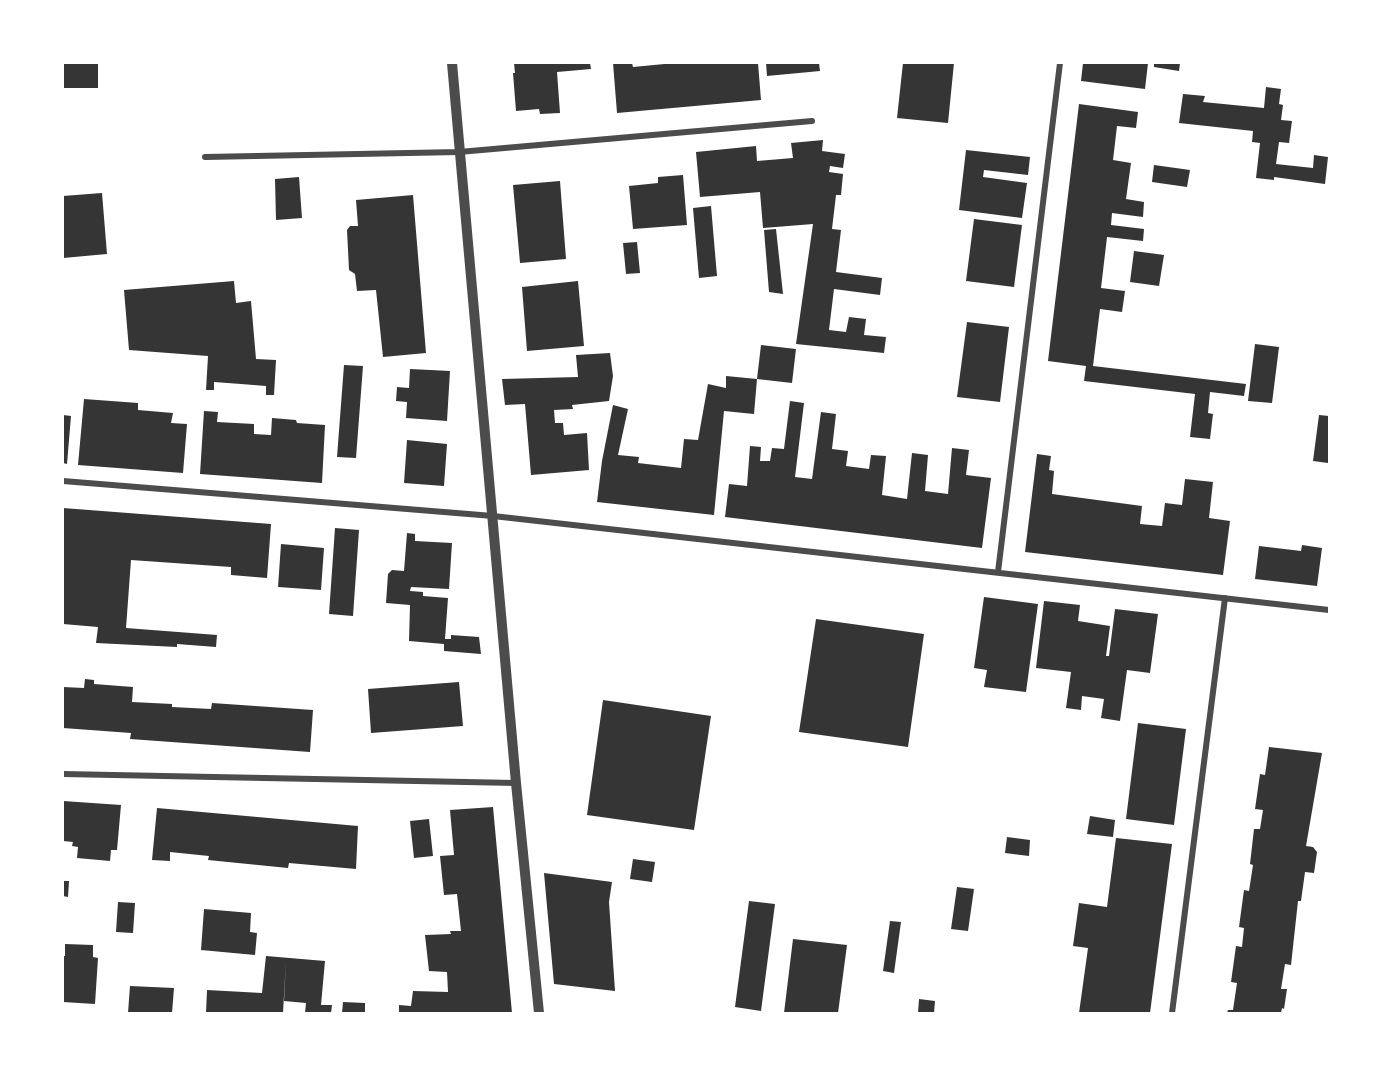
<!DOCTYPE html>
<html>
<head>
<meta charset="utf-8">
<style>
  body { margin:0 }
  #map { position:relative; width:1392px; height:1076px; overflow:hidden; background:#fff; font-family:"Open Sans",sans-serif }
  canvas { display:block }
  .frame { position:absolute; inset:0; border:64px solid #fff; pointer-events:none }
</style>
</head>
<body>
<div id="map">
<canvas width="1392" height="1076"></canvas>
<div class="frame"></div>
</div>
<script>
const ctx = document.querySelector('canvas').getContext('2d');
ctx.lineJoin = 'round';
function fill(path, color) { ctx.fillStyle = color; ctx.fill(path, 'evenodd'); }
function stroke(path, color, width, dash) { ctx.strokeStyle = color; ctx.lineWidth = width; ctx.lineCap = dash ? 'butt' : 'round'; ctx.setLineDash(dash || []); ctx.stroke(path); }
const building = new Path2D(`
  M63,63H98V88H63Z
  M514,63H590L591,69L557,72L560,113L540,114L539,109L516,111L513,73H515Z
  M613,63H632L633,67L675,63H758L761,100L617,113Z
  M766,63H819L820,71L767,76Z
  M903,63H954L948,123L897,118Z
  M1083,63H1148L1145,89L1081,81Z
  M1154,63H1180L1179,71L1154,67Z
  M1266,87L1281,89L1279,104L1283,105L1281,120L1292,121L1289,143L1279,142L1276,164L1313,168L1314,155L1328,157L1325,184L1274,177V180L1256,178L1260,143L1252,142L1253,131L1179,123L1183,94L1205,96L1203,102L1264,108Z
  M1079,104L1138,112L1136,128L1117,126L1113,160L1131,163L1126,199L1144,202L1143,217L1112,213L1111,225L1144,229L1143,241L1107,237L1101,288L1125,291L1122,312L1100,309L1093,366L1246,384L1244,396L1210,392L1208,413L1213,414L1210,439L1190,437L1195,394L1084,381L1086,366L1048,361Z
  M823,140L822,151L845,154L843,168L830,166L829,172L843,174L841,195H836L832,229L841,230L836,272L882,278L880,295L834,289L829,330L846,332L849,317L866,319L864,335L886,337L884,353L796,344L813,224L763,228L760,192L700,197L696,152L756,146L757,161L793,158L791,143Z
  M966,150L1030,157L1028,175L984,170L983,177L1027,183L1022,218L959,210Z
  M1154,165L1190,170L1187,187L1152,182Z
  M683,175L687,225L633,229L629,186L658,183V177Z
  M299,177L302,218L276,220L275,179Z
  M560,181L566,259L520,263L513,185Z
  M102,193L107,254L63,258V196Z
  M413,195L426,353L383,357L376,290L357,291L355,274L349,270L347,230L350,226H358L356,200Z
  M711,206L717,276L699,278L693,208Z
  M974,219L1022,225L1014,287L966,281Z
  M776,229L783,294L769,292L764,230Z
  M637,242L640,273L626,274L623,243Z
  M1134,251L1164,255L1159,286L1130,282Z
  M234,281L236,303L251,301L256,359L276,360L274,395H266V386L241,384L214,382V390H206L208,356L129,350L124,290Z
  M578,281L584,346L527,351L522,287Z
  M967,322L1009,327L1000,402L957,397Z
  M1255,344L1279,347L1272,403L1248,401Z
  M761,345L796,349L792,383L757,379Z
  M610,353L613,376L609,401L572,405L573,409L554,410L555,423H563L564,435L587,433L589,470L531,475L525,404L505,405L502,379L578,377L576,355Z
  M344,365L363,366L356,458L337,457Z
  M410,369L450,371L447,421L406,418L407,402L396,401L397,387L409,388Z
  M726,376L757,379L754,414L724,411L714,515L597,502L602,461L613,405L628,409L618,455L639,457L638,463L681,468L684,439L698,440L708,384L726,388Z
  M84,399L138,403V410L173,413L171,423L187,424L183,473L78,465Z
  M790,401L804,403L795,477L812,479L821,412L836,414L832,449L848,451L846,466L869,469L871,455L886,456L882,495L907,499L912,453L928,455L925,491L948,494L952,448L969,450L966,475L991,478L982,548L725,517L729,484L747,486L750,446L761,447L760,461H770L772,448L784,449Z
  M204,411L218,412L217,422L254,424V434L271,435L272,418L296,420L297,423L325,425L322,483L200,474Z
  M63,415L71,416L67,464L63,463Z
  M1319,415L1329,416L1328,463L1313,461Z
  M407,440L447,444L444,486L404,483Z
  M1037,454L1051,456L1049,470L1054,471L1052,494L1142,506L1140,524L1162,526L1165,503L1182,505L1185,479L1213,482L1209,518L1230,521L1223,575L1025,552Z
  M63,508L271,524L267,578L231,575V567L131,560L126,628L217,635L216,647L177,644V647L96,643L98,627L63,624Z
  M335,528L359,530L353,616L329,614Z
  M407,533L415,534V541L452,543L449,589L411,587L410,591L423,592V596L448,598L445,639H451V635L479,637L481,654L444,651V644L409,641L410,605L386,603L388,574L392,570L404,571Z
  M281,544L324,548L321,590L278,587Z
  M1302,545L1322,548L1317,586L1255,579L1259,546L1301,551Z
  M984,597L1038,604L1026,692L984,687L987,670L974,668Z
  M1044,601L1080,605L1078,621L1110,626L1106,656H1109L1115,609L1158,614L1150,673L1127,670L1120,721L1101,718L1104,699L1082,696L1081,710L1066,708L1071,672L1036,668Z
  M816,619L924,634L908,747L799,732Z
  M85,679L94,680V684L133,687L132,702L172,704V707L211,709L212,703L313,710L310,752L130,739L131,733L63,728V687L84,688Z
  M459,682L463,726L371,733L368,689Z
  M603,700L711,716L694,830L587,815Z
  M1138,723L1186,729L1174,825L1126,819Z
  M1269,747L1322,753L1306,846L1313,847L1317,852L1314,873L1305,872L1301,901H1298L1291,965L1285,964L1281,989H1287L1284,1009L1282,1008L1281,1013H1227L1228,1010H1233L1237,983L1231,982L1236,946L1242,947L1244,928L1239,927L1244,890L1249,891L1253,865L1250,864L1254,829H1260L1263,810L1255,809L1260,774L1265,775Z
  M63,801L121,805L117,850H111L110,861L77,858L78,847L72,846L73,842L63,841Z
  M493,807L512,1013H399V1005L411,1006L413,991L448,992L447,972L429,971L425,935L451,934L450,931H461L457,894L444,895L440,856L454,855L450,810Z
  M157,808L358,826L356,869L289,863L288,868L208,860L209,856L170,852V861L152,860Z
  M1090,816L1115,820L1113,837L1087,834Z
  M429,819L433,856L414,858L410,821Z
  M1007,837L1030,840L1029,856L1005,853Z
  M1116,838L1172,844L1150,1013H1079L1088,948L1073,946L1079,903L1107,907Z
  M633,859L655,862L652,882L630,879Z
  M544,873L612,882L609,902L615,991L554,984Z
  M63,881H69L68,897L63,896Z
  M957,887L974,889L968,931L951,929Z
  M749,901L775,904L761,1011L735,1007Z
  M118,902L135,903L133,933L116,932Z
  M204,909L251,913L250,932L257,933L255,955L201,950Z
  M890,921L901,922L894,973L883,971Z
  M793,939L847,945L838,1013H784Z
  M65,944L93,945V957L98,958L95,1004L63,1002V956H65Z
  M266,956L325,961L321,1005H332L331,1013H305L306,1003L284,1001L286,961L283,1013H206L207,990L262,993Z
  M130,986L174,988L172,1013H128Z
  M919,999L935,1001L934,1013H918Z
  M343,1002L365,1003V1013H342Z`);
const minor = new Path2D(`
  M205,157L459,152L812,121
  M63,481L493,516L1329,610
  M998,572L1060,63
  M63,774L516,783
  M1172,1013L1225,598`);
const tertiary = new Path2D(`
  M452,63L516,783L539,1013`);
fill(building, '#353535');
stroke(minor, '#4c4c4c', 6);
stroke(tertiary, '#4c4c4c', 10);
</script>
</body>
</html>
